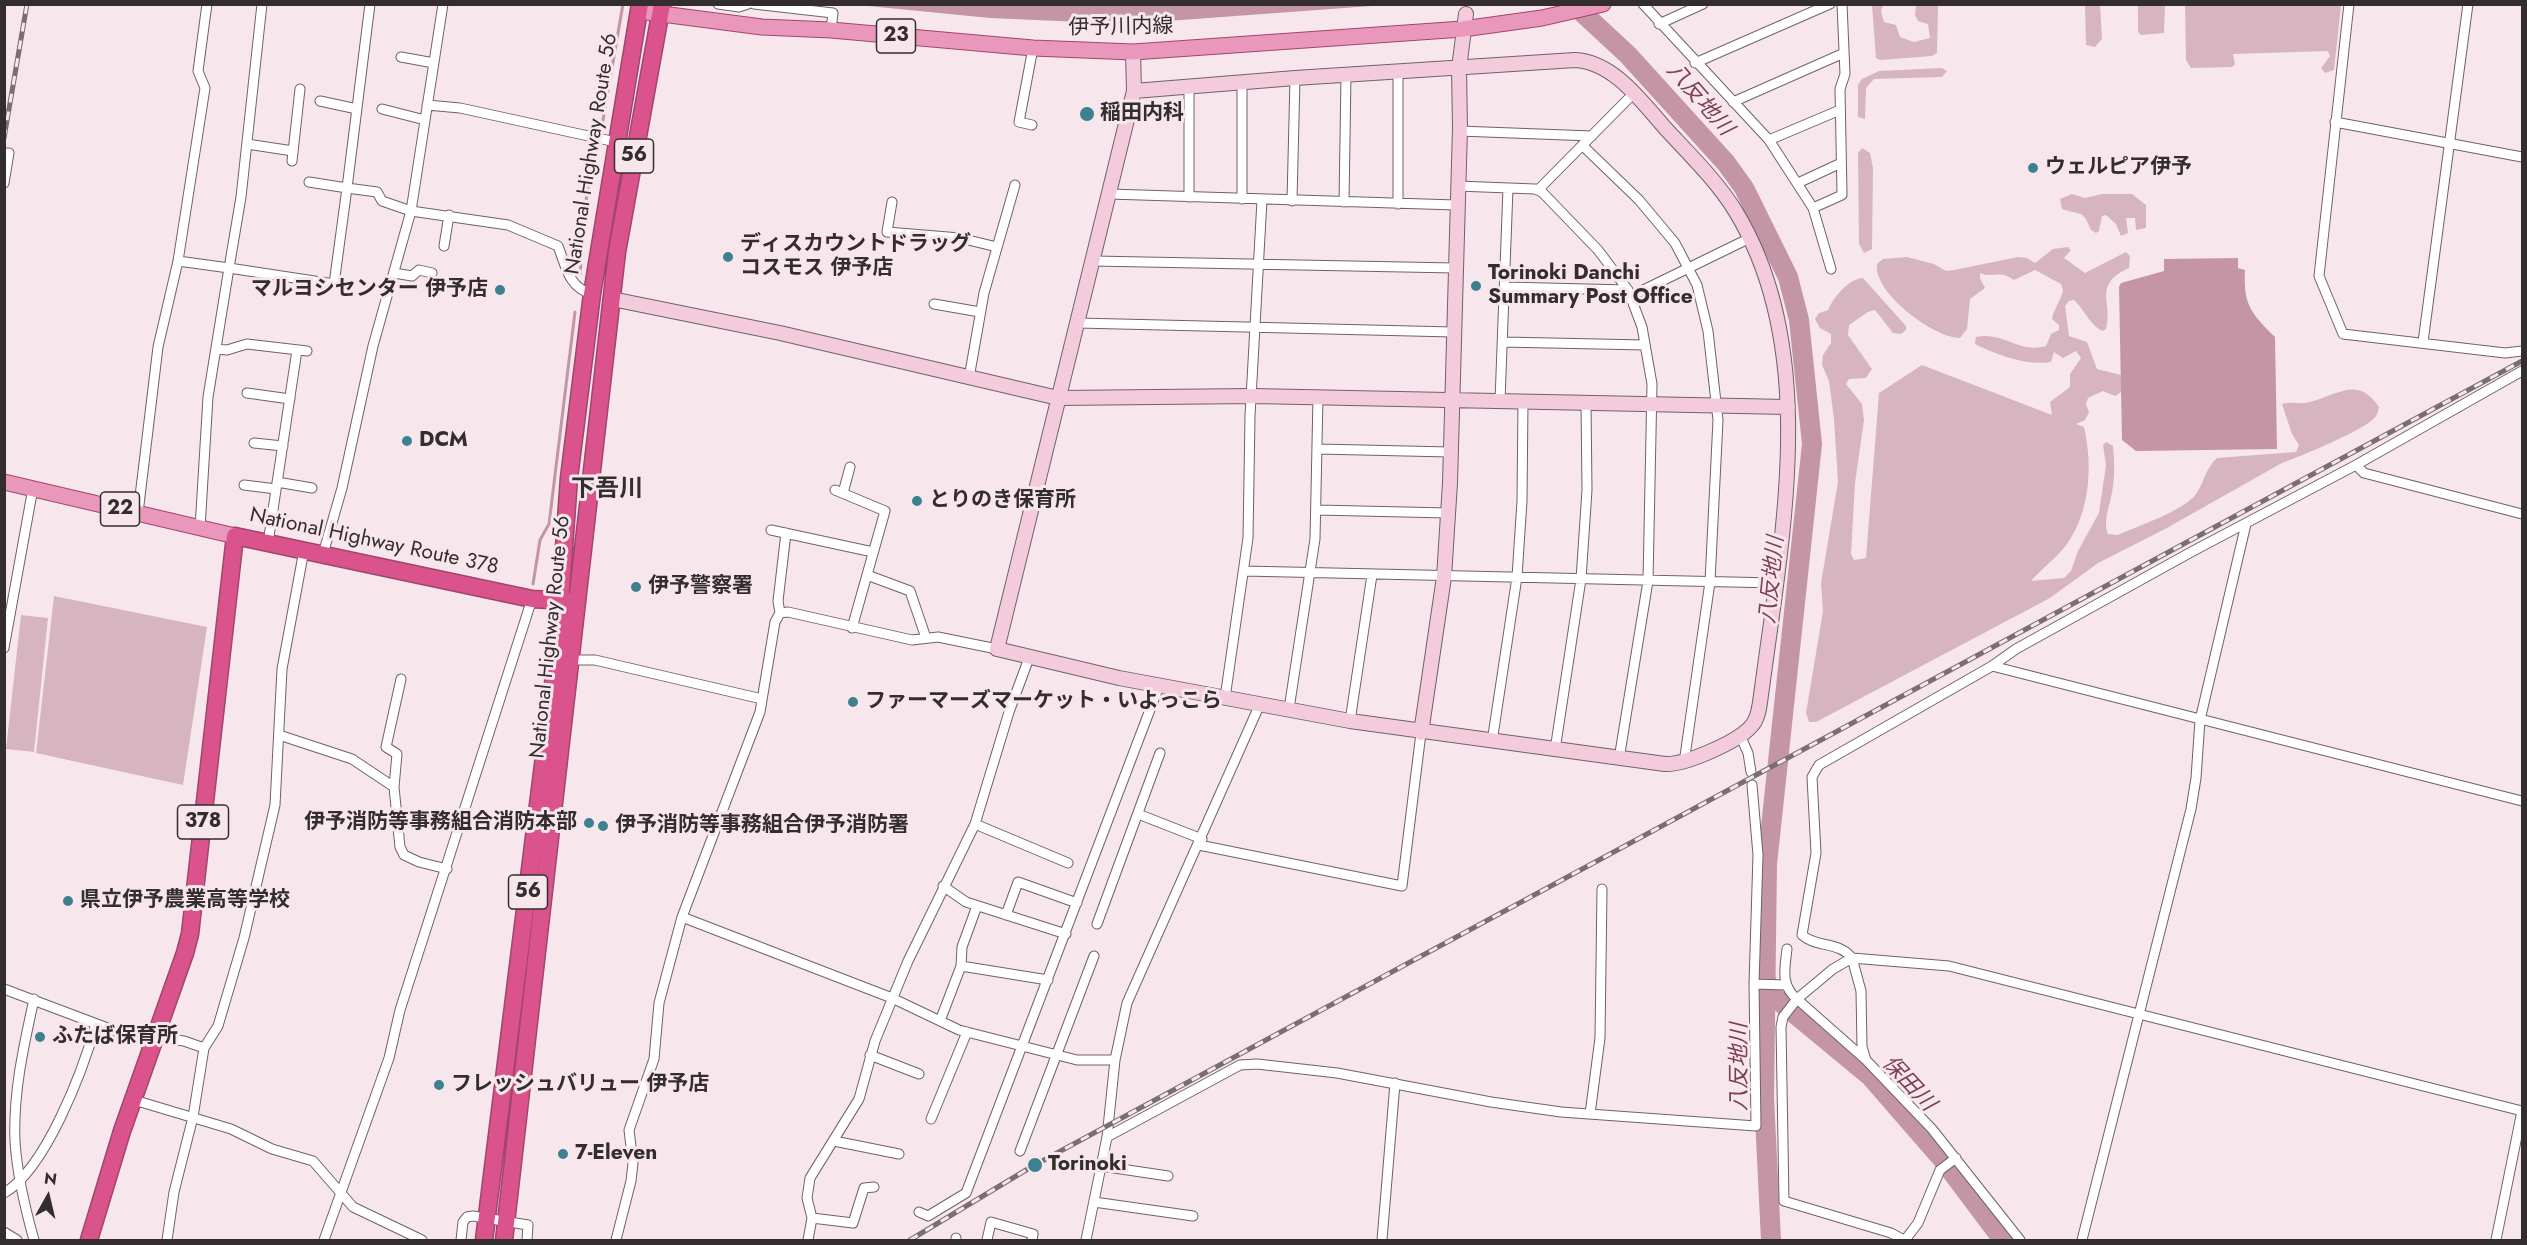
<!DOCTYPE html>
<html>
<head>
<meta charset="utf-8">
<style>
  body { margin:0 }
  #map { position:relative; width:2527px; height:1245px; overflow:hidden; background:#f7e7ec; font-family:Jost,sans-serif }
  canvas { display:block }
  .frame { position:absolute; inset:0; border:6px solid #332d2f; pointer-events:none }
  .north { position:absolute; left:18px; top:1167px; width:60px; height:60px; -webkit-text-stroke:4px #f7e7ec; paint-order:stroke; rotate:8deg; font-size:16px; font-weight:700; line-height:24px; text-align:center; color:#332d2f }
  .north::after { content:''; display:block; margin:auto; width:21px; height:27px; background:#332d2f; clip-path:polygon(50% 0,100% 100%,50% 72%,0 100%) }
</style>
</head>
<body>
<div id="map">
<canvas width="2527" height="1245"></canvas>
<div class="frame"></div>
<div class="north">N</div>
</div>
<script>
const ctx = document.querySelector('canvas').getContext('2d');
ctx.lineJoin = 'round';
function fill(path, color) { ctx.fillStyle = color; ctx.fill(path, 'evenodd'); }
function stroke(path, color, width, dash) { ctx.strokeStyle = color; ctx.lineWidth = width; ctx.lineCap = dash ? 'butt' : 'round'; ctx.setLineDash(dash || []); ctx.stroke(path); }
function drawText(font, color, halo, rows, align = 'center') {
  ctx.font = font + ' Jost,"Noto Sans JP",sans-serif'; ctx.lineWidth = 6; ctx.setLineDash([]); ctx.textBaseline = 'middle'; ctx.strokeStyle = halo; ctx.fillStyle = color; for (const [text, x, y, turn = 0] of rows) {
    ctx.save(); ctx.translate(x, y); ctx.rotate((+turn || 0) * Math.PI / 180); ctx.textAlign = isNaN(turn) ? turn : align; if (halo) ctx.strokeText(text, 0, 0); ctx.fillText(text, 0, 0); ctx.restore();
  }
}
const green = new Path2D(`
  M1872,5H1883L1881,11L1884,22L1896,25L1900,37L1914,42L1930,38L1928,24L1918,21L1915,15L1916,5H1938L1937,53L1932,56L1880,60L1876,58Z
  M2085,5H2100L2102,39L2095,47L2086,45Z
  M2138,5H2165L2164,33L2141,35L2138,32Z
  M2185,5H2341L2334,70L2325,73L2321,68L2330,56L2328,51L2233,54L2235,64L2232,67L2191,68L2186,60Z
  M1942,68L1947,71L1942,77L1874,79L1866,88L1865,119L1858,117V85L1862,79L1879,71Z
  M1862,148L1870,153L1873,168L1872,249L1864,253L1859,244L1858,153Z
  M2072,194L2085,198L2102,194H2132L2146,205V228L2136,230L2135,218H2126L2128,233L2121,236L2116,224L2106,215L2102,216L2099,231L2096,233L2091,230C2082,209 2083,216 2062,209L2060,199Z
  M2068,247L2071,250L2064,258L2085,273L2126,252L2130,256L2129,268C2091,285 2114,304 2106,329L2102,331C2090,325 2084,309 2074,300L2069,301L2065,306L2069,336L2087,342L2097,369L2121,375V392L2115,396L2103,391L2088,398L2086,404L2089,412L2085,420L2076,424L2084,427C2093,465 2090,512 2067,544C2057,558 2041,569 2031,581L2064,578L2071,571L2078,551L2099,513L2106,465L2103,445L2106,442L2113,446C2114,459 2115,473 2113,486C2112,500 2102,521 2108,534L2118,535C2138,526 2185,510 2196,494C2205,481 2205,469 2217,458L2296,452L2299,445L2292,434L2282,404C2294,401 2300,405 2309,402C2338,395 2358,375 2379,407C2378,410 2378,413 2376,416C2368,429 2299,457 2282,463L2165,529L2098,563L2050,598L1816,722H1809L1806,713L1823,611L1821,583L1838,482L1834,419L1829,381L1822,365L1823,355L1831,343V334L1820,328L1815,319L1819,313L1828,310C1834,297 1848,279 1863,278L1906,326V330L1901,334L1893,333L1875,310L1868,312L1849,325L1848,335L1872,369L1866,378L1849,379L1846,384L1862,404L1864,420L1855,483L1851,554L1854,560L1866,558L1879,393L1922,365L2052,415L2050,402L2070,387V374L2081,358L2076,351L2063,358L2054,352L2051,362C2026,366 1997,355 1975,344L1976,337C2003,331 2019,354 2046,346L2051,334L2059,330V325L2052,319C2054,308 2061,301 2063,290L2061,284L2035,270L2014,280C1998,269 1993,279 1980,273V278L1985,288L1970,299L1967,329L1960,338C1934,338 1873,293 1877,264L1883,259L1907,257L1934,264L1946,271L1954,270L2018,257L2027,258L2035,263L2053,249Z
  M54,596L207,627L183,785L36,753Z
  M21,615L48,618L34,752L6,749Z`);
const water = new Path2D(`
  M858,5V4L1385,5L1127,24L990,18Z
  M2238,258V268L2245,270C2243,305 2251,313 2275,337L2277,449L2136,451L2122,440L2119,287L2121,283L2164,271V259Z`);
const stream = new Path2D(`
  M580,274L587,191L598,149L623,4
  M533,584L540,540L549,524L575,312`);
const river = new Path2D(`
  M1573,4L1628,55L1726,163L1744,188L1788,277L1799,320L1812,444L1767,864L1764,1098L1771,1240
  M1766,980L1772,995L1870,1076L1943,1160L2003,1240`);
const street = new Path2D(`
  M718,4L739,7L748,4
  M754,4L833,13L831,30
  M1643,4L1769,140L1813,208L1831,269
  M2349,4L2319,276L2343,334L2505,353L2522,351
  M1659,24L1703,4
  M401,57L434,63
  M1695,63L1830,4
  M1242,82V199
  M320,101L357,109
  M1733,102L1844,53
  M427,105L460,108L616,142
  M382,109L425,120
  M2335,122L2522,157
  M1032,125L1019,122L1033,48
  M1459,131L1592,136
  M1769,140L1840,110
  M247,144L293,151
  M1582,145L1639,200L1675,243L1697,285L1708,331L1718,420L1710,582L1684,763
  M4,153H9L4,183
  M292,161L300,89
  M309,182L347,188L370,4
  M1798,183L1841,163
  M1457,186L1535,189L1542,192L1598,250L1628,290L1642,327L1652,384L1648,581L1619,759
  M1538,190L1633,94
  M1109,194L1456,205
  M1189,197V87
  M1292,201L1295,78
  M892,202L887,232L960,238L997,247
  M1344,202L1346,75
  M1398,204V72
  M1813,208L1842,195L1840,89L1845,74L1842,4
  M444,246L449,215
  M178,261L229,268L241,197L262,4
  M1093,261L1455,268
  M394,273L412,276L419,270L432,273
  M1505,287L1628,290
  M1631,296L1750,238
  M934,304L980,312
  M1078,323L1453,332
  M1503,342L1645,345
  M2423,342L2468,4
  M216,349L227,350L247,344L307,351
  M969,378L984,293L1015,185
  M247,393L290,399
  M1500,401L1508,188
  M254,443L283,446
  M1318,449L1450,452
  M2356,465L2522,371
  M277,482L312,488
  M244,485L276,489
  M835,490L885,511L852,628
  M843,493L850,467
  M1317,510L1448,513
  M138,513L158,347L178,261L205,88L198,71L207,4
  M200,528L208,397L229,268L334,284L347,188L377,192L382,201L411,211L508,225L558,246C566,267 569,288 592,294
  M771,530L873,552
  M268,543L297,350
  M323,554L342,488L373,346L411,211L443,4
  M1244,571L1775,583
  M867,575L910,591L926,638
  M780,613L778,601L786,533
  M4,648L33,488
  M568,660H595L762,699
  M1992,666L2522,801
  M1225,698L1248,538L1250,416L1262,200
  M1289,709L1315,539L1318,397
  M1350,721L1372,575
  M279,735L352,759L394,787L400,847L404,855L419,862L447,869
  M1740,735L1748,753L1751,772
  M1492,742L1517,577L1522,501L1523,402
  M1555,750L1581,579L1587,490L1586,403
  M394,787L397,754L386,747L401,679
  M1138,814L1202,839
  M975,824L1068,863
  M1199,845L1402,886L1421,733
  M943,886L966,902L1066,934
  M1006,915L1018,882L1077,903
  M682,917L892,998L959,1030L1077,1060H1115
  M1097,924L1160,753
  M1787,949C1785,968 1780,985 1797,999L1783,1017L1781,1027L1784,1201L1891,1233L1904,1240
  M961,966L1048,980
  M1754,984L1785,985
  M4,989L118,1032L184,1041L204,1048L193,1117L174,1192L167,1240
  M940,1021L961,966L962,947L977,906
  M204,1048L218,1026L244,938L275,805L282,669L304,550
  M870,1055L919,1074
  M1866,1060L1797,999L1833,969L1852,958C1839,941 1816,948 1802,935L1816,853L1812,777L1819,765L1992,666L2016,649L2193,551L2356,465L2364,473L2522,514
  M134,1100L231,1129L272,1149L313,1161L353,1207L422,1240
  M1590,1114L1600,1038L1602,889
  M931,1119L967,1032
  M1107,1137L1240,1065L1257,1064L1337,1073L1491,1102L1561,1112L1756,1126L1754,984L1758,855L1752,785
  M834,1141L899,1154
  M1020,1151L1094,956
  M1101,1166L1168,1176
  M4,1193C46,1169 83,1070 96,1024
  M1094,1202L1193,1216
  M919,1212L928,1216L966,1193L1159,686
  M812,1218L853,1223L864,1188L874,1187
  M4,1232L17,1240
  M34,1240C25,1208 17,1175 15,1141C13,1092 24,1045 34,999
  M324,1240L389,1058L400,1010L532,599
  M461,1240L463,1222L467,1217L473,1216L528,1225L527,1240
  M616,1240L631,1181L633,1163L629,1130L654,1059L659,1003L682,917L760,712L775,622L780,613L788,612L912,640L938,637L997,649
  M808,1240L812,1218L807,1198L810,1178L859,1099L875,1041L908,961L975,824L1009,712L1029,658
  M956,1240V1238
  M987,1240L991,1222L1033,1234L1032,1240
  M1086,1240L1107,1137L1115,1060L1127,1003L1260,704
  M1382,1240L1395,1083
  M1905,1240L1918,1223L1940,1170L1956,1158
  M2020,1240L1932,1129L1866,1060L1862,1047L1861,991L1852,958L1949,966L2522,1111
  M2082,1240L2191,809L2196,778L2200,720L2246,524
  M2496,1240L2522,1111`);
const secondary = new Path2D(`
  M1133,52L1134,91L997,649L1119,678L1350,721L1665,764C1685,765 1741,741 1753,724C1760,715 1760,699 1762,688C1782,536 1820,351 1736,212C1717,181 1691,156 1666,129C1642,102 1614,62 1575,60L1295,78L1134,91
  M612,299L780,333L1058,398L1253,396L1788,407
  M1421,733L1444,577L1450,483L1460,128L1459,68L1466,14`);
const primary = new Path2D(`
  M639,11L762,27L831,30L1033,48L1133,52L1463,29L1542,18L1603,4
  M4,482L235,536`);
const highway = new Path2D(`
  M89,1240L122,1131L185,953L190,934L235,536L532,599L568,601
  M484,1240L556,660L569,478L592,294L640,4
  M504,1240L617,252L662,4`);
const rail = new Path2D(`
  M4,138L27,4
  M910,1240L1031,1167L2522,361`);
const markers = [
  [1087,114,8,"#3d8190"],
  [2033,168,6,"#3d8190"],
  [728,257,6,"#3d8190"],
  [1476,286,6,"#3d8190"],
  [500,290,6,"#3d8190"],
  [407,441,6,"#3d8190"],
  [917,501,6,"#3d8190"],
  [636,587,6,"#3d8190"],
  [853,702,6,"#3d8190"],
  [589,823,6,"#3d8190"],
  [603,826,6,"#3d8190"],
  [68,901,6,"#3d8190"],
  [40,1037,6,"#3d8190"],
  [439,1085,6,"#3d8190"],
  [563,1154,6,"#3d8190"],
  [1035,1165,8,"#3d8190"]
];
const shields = [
  [896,36,39],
  [634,156,39],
  [120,509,39],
  [203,822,51],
  [528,892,39]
];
const shieldNames = [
  ["23",896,36],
  ["56",634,156],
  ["22",120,509],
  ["378",203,822],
  ["56",528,892]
];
const streetNames = [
  ["伊予川内線",1121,28,-1],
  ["National Highway Route 56",592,154,-81],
  ["National Highway Route 378",374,542,12],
  ["National Highway Route 56",551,637,-84]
];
const poiNames = [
  ["稲田内科",1100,114],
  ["ウェルピア伊予",2045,168],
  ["ディスカウントドラッグ",740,245],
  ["コスモス 伊予店",740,269],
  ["Torinoki Danchi",1488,274],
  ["Summary Post Office",1488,298],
  ["マルヨシセンター 伊予店",488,290,"right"],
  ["DCM",419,441],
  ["とりのき保育所",929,501],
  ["伊予警察署",648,587],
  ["ファーマーズマーケット・いよっこら",865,702],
  ["伊予消防等事務組合消防本部",577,823,"right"],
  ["伊予消防等事務組合伊予消防署",615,826],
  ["県立伊予農業高等学校",80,901],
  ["ふたば保育所",52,1037],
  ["フレッシュバリュー 伊予店",451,1085],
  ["7-Eleven",575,1154],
  ["Torinoki",1048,1165]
];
const waterNames = [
  ["八反地川",1699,100,49],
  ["八反地川",1773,580,-84],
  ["八反地川",1741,1067,-90],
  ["保田川",1908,1084,47]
];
const quarterNames = [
  ["下吾川",607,490]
];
fill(green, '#d6b5c0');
fill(water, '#c495a5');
stroke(stream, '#c495a5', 3);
stroke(river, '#c495a5', 20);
stroke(street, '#6f6266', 11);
stroke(secondary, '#6f6266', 16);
stroke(primary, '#a0466c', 17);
stroke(highway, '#a0466c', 19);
stroke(street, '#fff', 9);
stroke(secondary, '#f4cbdd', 14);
stroke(primary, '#e998bb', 15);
stroke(highway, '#da538d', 16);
stroke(rail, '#796f72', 5);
stroke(rail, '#f7e7ec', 3, [9]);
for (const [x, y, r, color] of markers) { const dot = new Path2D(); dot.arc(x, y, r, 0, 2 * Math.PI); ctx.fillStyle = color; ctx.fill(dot); stroke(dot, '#f7e7ec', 2); }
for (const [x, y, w] of shields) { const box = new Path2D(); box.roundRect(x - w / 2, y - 17, w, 34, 4.5); ctx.fillStyle = '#f7e7ec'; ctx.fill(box); stroke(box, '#332d2f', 1.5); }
drawText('bold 20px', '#332d2f', null, shieldNames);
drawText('21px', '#332d2f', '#f7e7ec', streetNames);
drawText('bold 21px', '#332d2f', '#f7e7ec', poiNames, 'left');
drawText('italic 22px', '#7c4057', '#f7e7ec', waterNames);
drawText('bold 24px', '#332d2f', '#f7e7ec', quarterNames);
</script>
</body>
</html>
